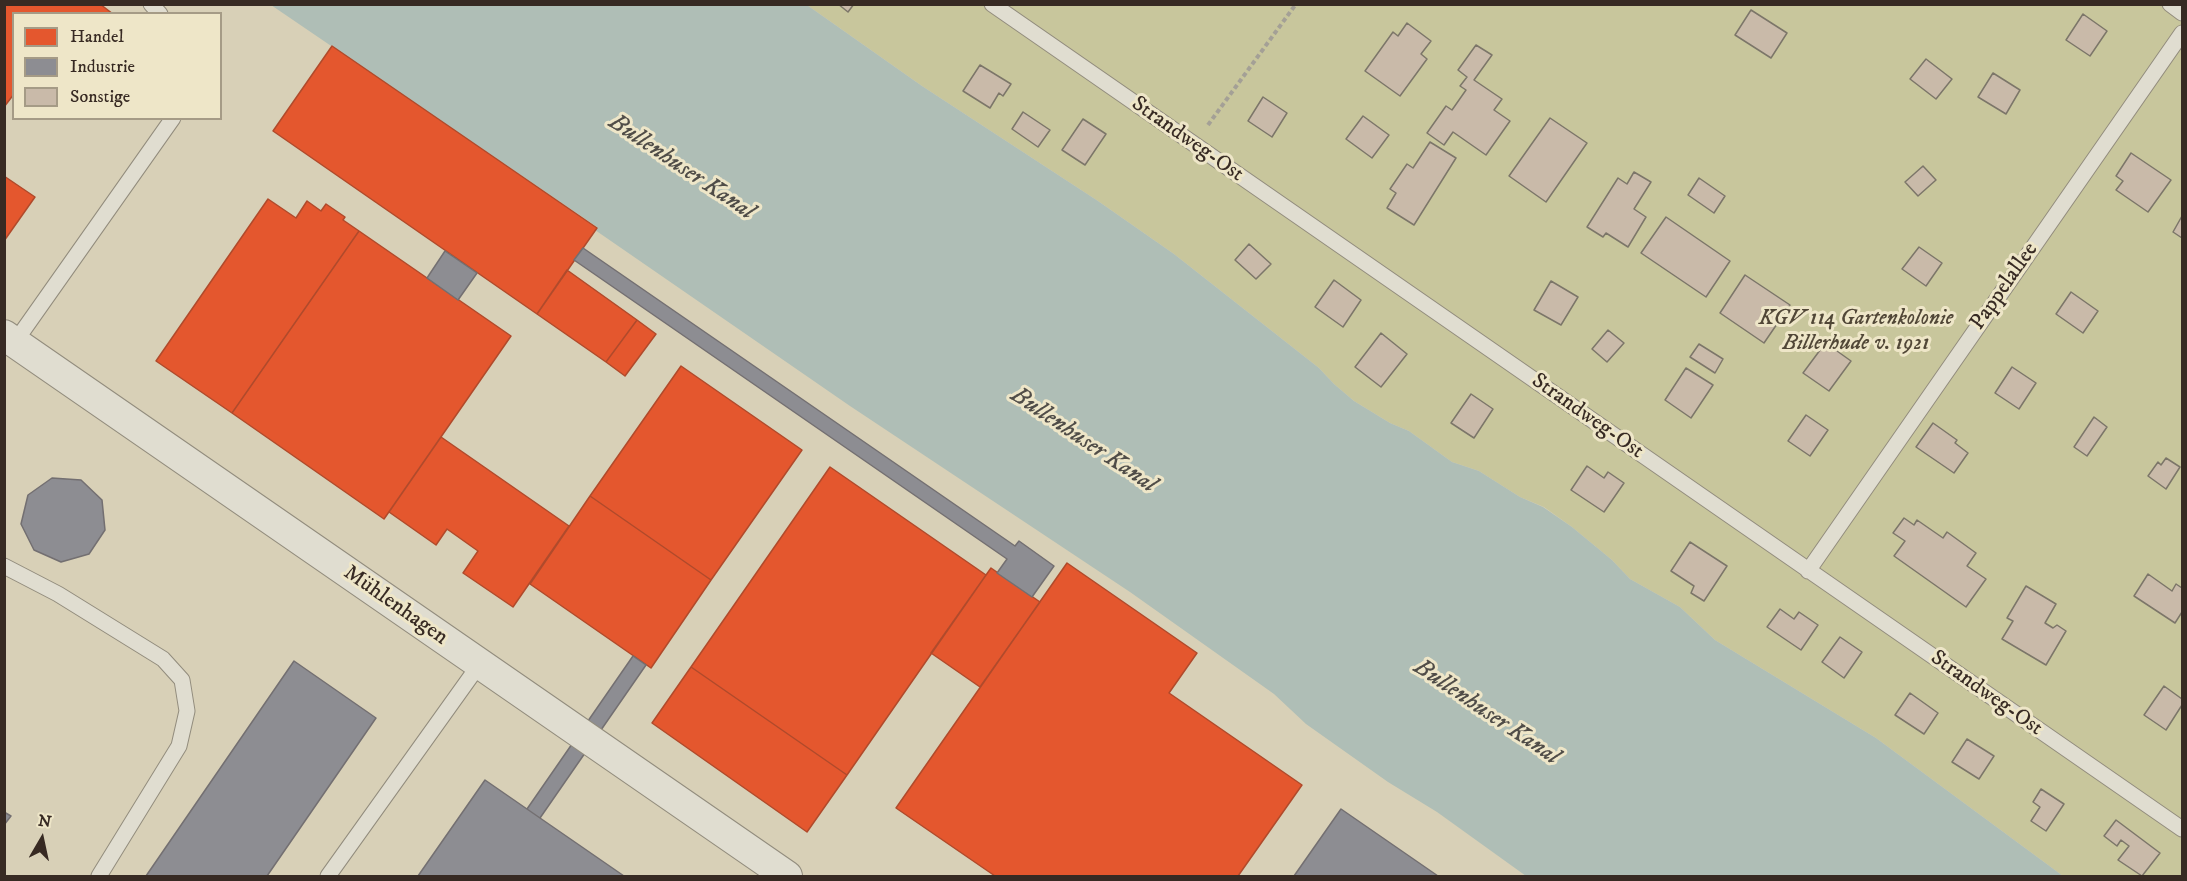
<!DOCTYPE html>
<html>
<head>
<meta charset="utf-8">
<style>
  body { margin:0 }
  #map { position:relative; width:2187px; height:881px; overflow:hidden; background:#d8d0b7; font-family:"IM FELL DW Pica",serif }
  canvas { display:block }
  .frame { position:absolute; inset:0; border:6px solid #372a23; pointer-events:none }
  .legend { position:absolute; left:12px; top:12px; width:210px; height:108px; box-sizing:border-box; background:#eee6c8; border:2px solid #a59b86; margin:0; padding:8px 10px; list-style:none; font-size:18px; color:#372a23 }
  .legend li { display:flex; align-items:center; gap:12px; height:30px }
  .legend b { width:30px; border:2px solid #a59b86 }
  .north { position:absolute; left:12px; top:809px; width:60px; height:60px; -webkit-text-stroke:4px #eee6c8; paint-order:stroke; rotate:9deg; font-size:16px; font-weight:700; line-height:24px; text-align:center; color:#372a23 }
  .north::after { content:''; display:block; margin:auto; width:21px; height:27px; background:#372a23; clip-path:polygon(50% 0,100% 100%,50% 72%,0 100%) }
</style>
</head>
<body>
<div id="map">
<canvas width="2187" height="881"></canvas>
<div class="frame"></div>
<ul class="legend">
<li><b style="height:16px;background:#e4572e"></b>Handel</li>
<li><b style="height:16px;background:#8d8d92"></b>Industrie</li>
<li><b style="height:16px;background:#c9baa9"></b>Sonstige</li>
</ul>
<div class="north">N</div>
</div>
<script>
const ctx = document.querySelector('canvas').getContext('2d');
ctx.lineJoin = 'round';
function fill(path, color) { ctx.fillStyle = color; ctx.fill(path, 'evenodd'); }
function stroke(path, color, width, dash) { ctx.strokeStyle = color; ctx.lineWidth = width; ctx.lineCap = dash ? 'butt' : 'round'; ctx.setLineDash(dash || []); ctx.stroke(path); }
function drawText(font, color, halo, rows, align = 'center') {
  ctx.font = font + ' "IM FELL DW Pica",serif'; ctx.lineWidth = 6; ctx.setLineDash([]); ctx.textBaseline = 'middle'; ctx.strokeStyle = halo; ctx.fillStyle = color; for (const [text, x, y, turn = 0] of rows) {
    ctx.save(); ctx.translate(x, y); ctx.rotate((+turn || 0) * Math.PI / 180); ctx.textAlign = isNaN(turn) ? turn : align; if (halo) ctx.strokeText(text, 0, 0); ctx.fillText(text, 0, 0); ctx.restore();
  }
}
const green = new Path2D(`
  M807,5H2182V876H2063L1876,738L1715,640L1680,607L1630,579L1612,560L1572,527L1544,507L1520,497L1479,471L1452,462L1409,431L1390,423L1354,401L1334,384L1319,368L1174,254L1098,201L922,86Z`);
const water = new Path2D(`
  M271,5H807L922,86L1098,201L1174,254L1319,368L1334,384L1354,401L1390,423L1409,431L1452,462L1479,471L1520,497L1543,507L1572,527L1612,560L1630,579L1680,607L1715,640L1876,738L2063,876H1526L1437,812L1388,782L1306,724L1274,694L1130,592L850,406L595,230L597,227Z`);
const shops = new Path2D(`
  M4,4H100L113,14H14V94L4,107Z
  M332,46L597,228L537,314L273,131Z
  M4,176L35,197L4,241Z
  M268,199L296,218L307,201L321,211L326,204L345,217L343,220L359,231L232,413L156,361Z
  M359,231L511,336L384,519L232,413Z
  M567,270L637,320L606,362L537,314Z
  M637,320L656,334L625,376L606,362Z
  M681,366L802,450L711,580L590,496Z
  M441,437L569,526L513,607L463,573L478,551L447,529L436,545L389,512Z
  M830,467L986,575L847,775L691,667Z
  M590,496L711,580L651,668L530,584Z
  M1067,563L1197,653L1169,693L1302,785L1238,876H995L896,808Z
  M991,568L1040,602L980,687L931,653Z
  M691,667L847,775L807,832L652,723Z`);
const industry = new Path2D(`
  M583,248L1015,546L1019,541L1054,566L1032,597L997,573L1007,559L574,260Z
  M445,251L477,273L458,300L427,278Z
  M52,478L81,480L102,500L105,530L89,554L61,562L34,550L21,524L28,495Z
  M633,656L646,665L540,818L527,809Z
  M294,661L376,718L267,876H146Z
  M485,780L540,818L624,876H418Z
  M1341,809L1438,876H1294Z
  M4,812L11,816L4,825Z`);
const building = new Path2D(`
  M838,4H854L848,12Z
  M1751,10L1787,33L1771,58L1735,35Z
  M2083,14L2107,31L2090,56L2066,40Z
  M1407,23L1431,41L1421,54L1427,59L1400,96L1365,71L1393,32L1398,36Z
  M1476,45L1492,55L1474,80L1502,99L1494,110L1510,121L1486,155L1453,132L1444,145L1427,133L1446,106L1452,110L1466,90L1460,86L1467,77L1458,70Z
  M1926,59L1952,79L1936,99L1910,79Z
  M980,65L1011,84L1003,96L999,93L990,108L963,91Z
  M1993,73L2020,90L2006,114L1978,97Z
  M1263,97L1287,113L1272,137L1248,121Z
  M1023,112L1050,130L1038,147L1012,129Z
  M1363,116L1389,135L1372,158L1346,139Z
  M1550,118L1587,143L1546,202L1509,176Z
  M1083,119L1106,134L1085,165L1062,150Z
  M1430,142L1456,158L1414,225L1387,208L1396,193L1390,189L1407,164L1413,168Z
  M2131,153L2171,180L2148,212L2116,190L2123,181L2116,176Z
  M1923,166L1936,180L1918,196L1905,182Z
  M1634,172L1651,182L1634,209L1646,217L1628,247L1606,233L1603,237L1587,227L1618,178L1627,184Z
  M1699,178L1725,196L1714,213L1688,195Z
  M2182,216V238L2173,232Z
  M1666,217L1730,261L1706,297L1641,253Z
  M1249,244L1271,264L1256,279L1235,260Z
  M1919,247L1942,263L1926,286L1902,269Z
  M1745,275L1790,305L1764,343L1720,313Z
  M1334,280L1361,300L1343,327L1315,307Z
  M1551,281L1578,297L1561,325L1534,310Z
  M2071,292L2098,311L2083,333L2056,314Z
  M1608,330L1624,343L1607,362L1592,349Z
  M1381,333L1407,354L1381,387L1355,367Z
  M1829,338L1840,346L1837,351L1851,361L1829,391L1803,373Z
  M1699,344L1723,359L1715,373L1690,357Z
  M2012,367L2036,383L2019,409L1995,393Z
  M1686,368L1713,385L1691,418L1665,400Z
  M1471,394L1493,409L1474,438L1451,423Z
  M1806,415L1828,430L1810,456L1788,441Z
  M2094,417L2107,427L2087,456L2074,447Z
  M1933,423L1957,440L1955,443L1968,453L1954,473L1916,447Z
  M2166,458L2180,467L2166,489L2148,476L2158,462L2161,465Z
  M1587,466L1604,478L1608,472L1624,483L1604,512L1571,490Z
  M1904,518L1914,525L1917,520L1943,538L1947,532L1976,553L1967,566L1986,579L1966,607L1894,556L1905,541L1893,533Z
  M1690,542L1727,566L1704,601L1691,593L1694,586L1671,571Z
  M2148,574L2172,591L2176,584L2182,588V612L2175,623L2134,596Z
  M2026,586L2056,604L2045,623L2053,628L2057,625L2066,631L2046,665L2002,639L2013,621L2007,618Z
  M1780,609L1794,619L1799,612L1818,625L1801,650L1767,627Z
  M1840,637L1862,652L1844,678L1822,662Z
  M2164,686L2182,699V705L2166,730L2144,715Z
  M1910,693L1938,713L1924,734L1895,715Z
  M1967,739L1994,756L1979,779L1952,762Z
  M2041,789L2064,804L2046,831L2031,821L2040,807L2033,802Z
  M2116,820L2160,853L2142,876L2118,860L2129,846L2121,840L2117,846L2104,836Z`);
const path = new Path2D(`
  M1208,125L1296,4`);
const service = new Path2D(`
  M151,4L160,14
  M992,4L2182,829
  M2170,4L2182,13
  M15,342L173,118
  M4,566L58,594L163,659L182,680L187,711L179,746L99,876
  M1808,571L2182,33
  M328,876L479,665`);
const minor = new Path2D(`
  M4,335L787,876`);
const streetNames = [
  ["Strandweg-Ost",1187,140,35],
  ["Pappelallee",2005,287,-55],
  ["Strandweg-Ost",1587,417,35],
  ["Mühlenhagen",395,606,35],
  ["Strandweg-Ost",1986,694,35]
];
const parkNames = [
  ["KGV 114 Gartenkolonie",1856,319],
  ["Billerhude v. 1921",1856,344]
];
const waterNames = [
  ["Bullenhuser Kanal",681,168,34],
  ["Bullenhuser Kanal",1083,441,34],
  ["Bullenhuser Kanal",1486,713,34]
];
fill(green, '#c8c69c');
fill(water, '#afbeb6');
fill(shops, '#e4572e');
stroke(shops, '#b04a2b', 1.5);
fill(industry, '#8d8d92');
stroke(industry, '#736f71', 1.5);
fill(building, '#c9baa9');
stroke(building, '#7c7669', 1.5);
stroke(service, '#928c7d', 17);
stroke(minor, '#928c7d', 32);
stroke(path, '#a4a096', 4, [4.5, 3]);
stroke(service, '#e0ddd0', 15);
stroke(minor, '#e0ddd0', 30);
drawText('22px', '#372a23', '#eee6c8', streetNames);
drawText('italic 22px', '#514737', '#eee6c8', parkNames);
drawText('italic 24px', '#504d48', '#eee6c8', waterNames);
</script>
</body>
</html>
